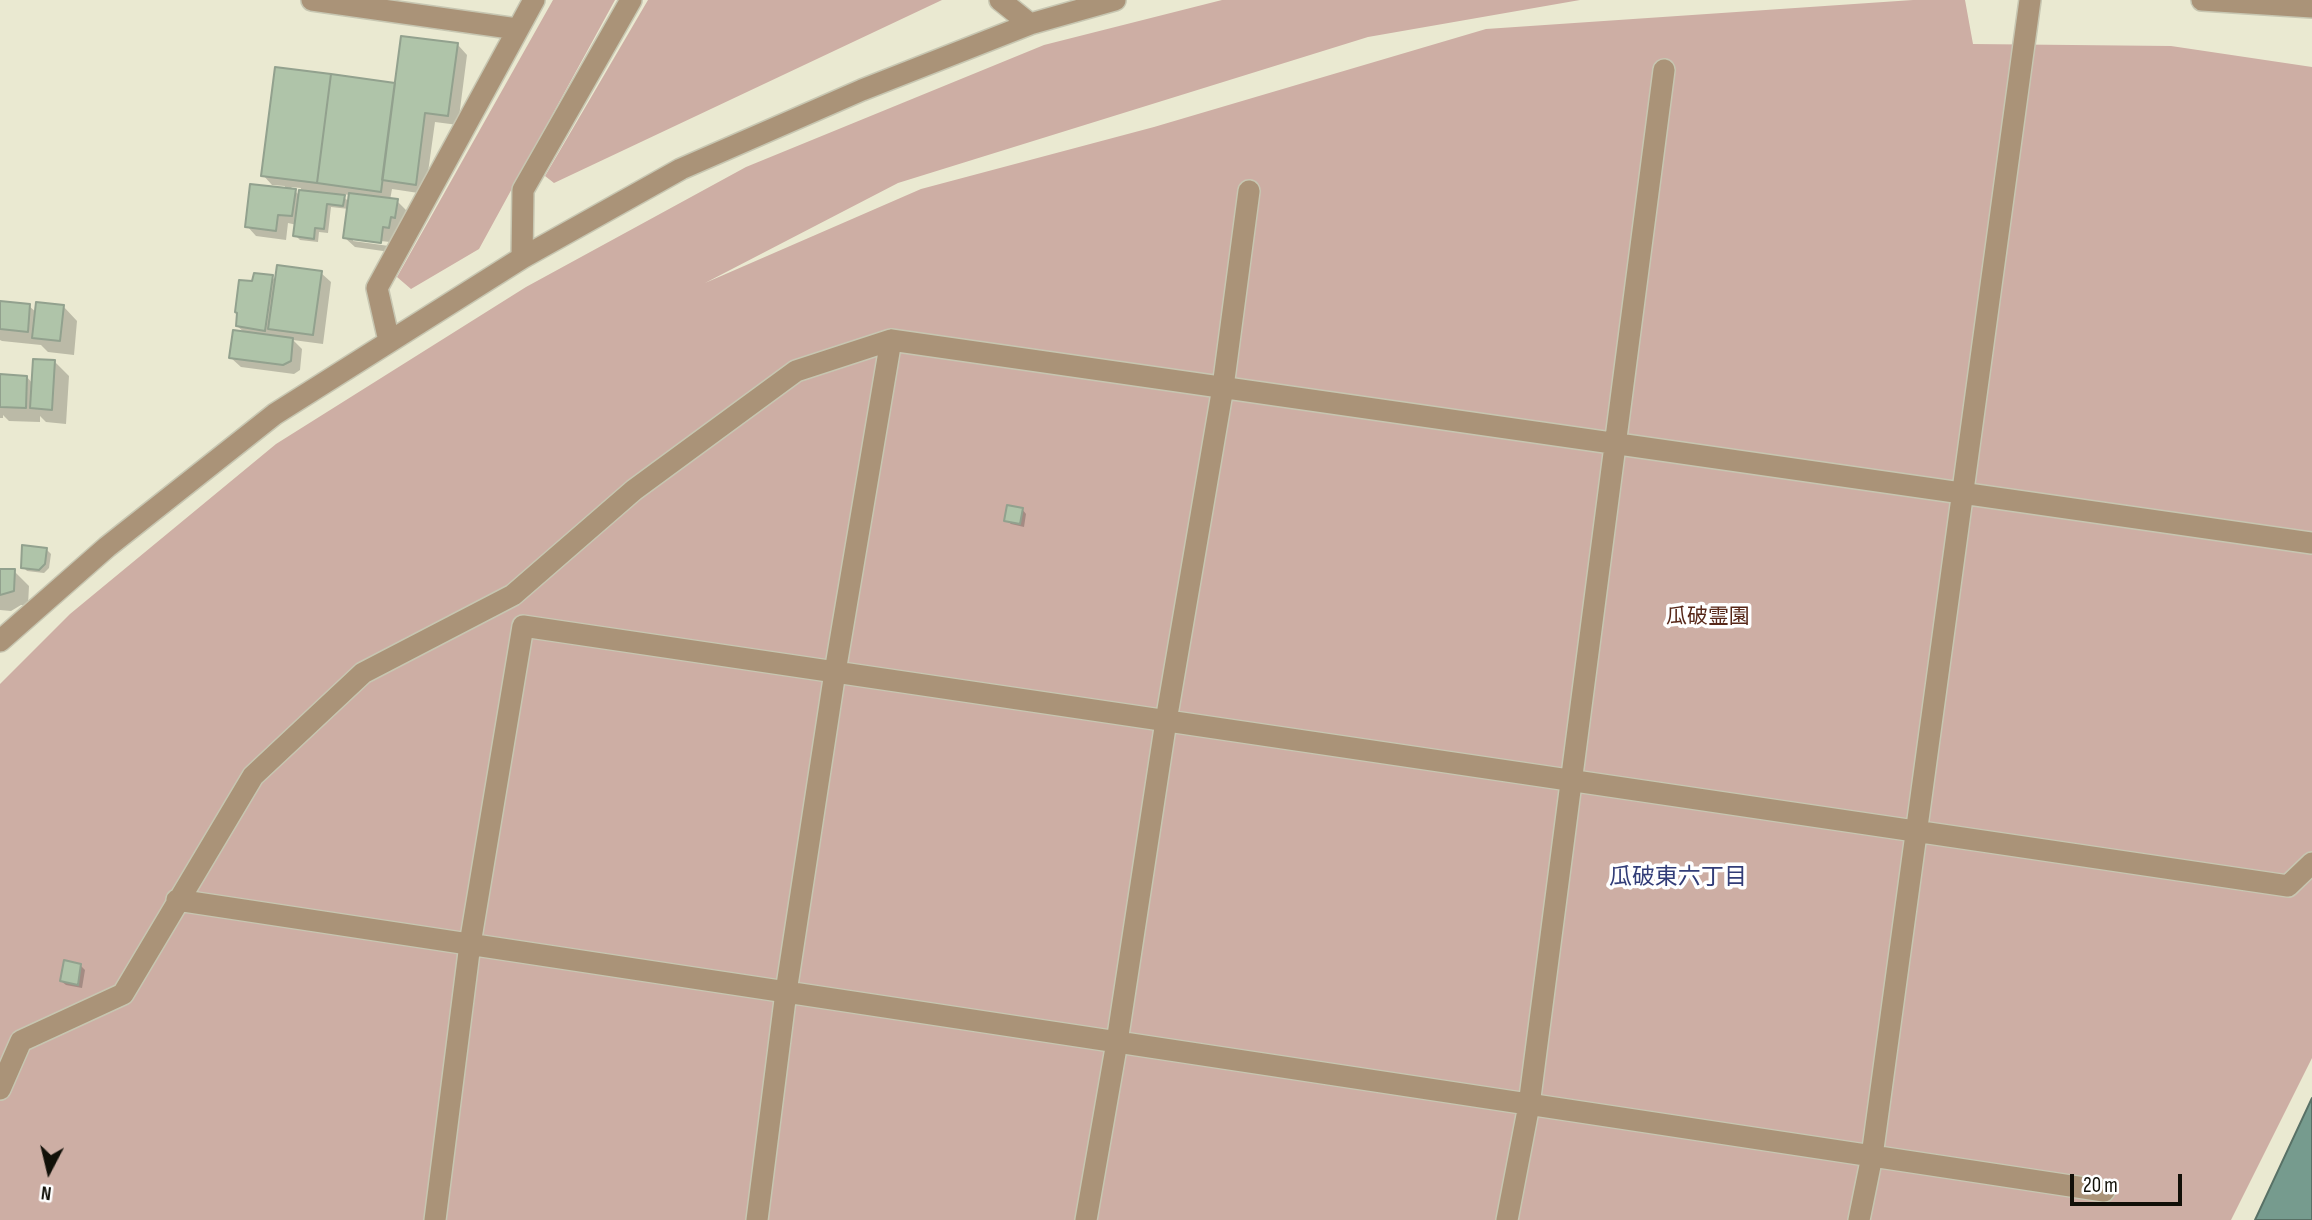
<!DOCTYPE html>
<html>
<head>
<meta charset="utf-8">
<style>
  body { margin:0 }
  #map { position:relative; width:2312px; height:1220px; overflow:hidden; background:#eae9d1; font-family:"Sofia Sans Condensed",sans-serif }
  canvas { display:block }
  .north { position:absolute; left:14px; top:1136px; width:70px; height:70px; -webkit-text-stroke:5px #fff; paint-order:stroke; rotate:187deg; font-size:19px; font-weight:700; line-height:28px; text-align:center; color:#111008 }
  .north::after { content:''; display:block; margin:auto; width:24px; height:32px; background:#111008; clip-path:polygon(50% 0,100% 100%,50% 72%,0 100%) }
  .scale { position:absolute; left:2070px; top:1174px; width:112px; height:32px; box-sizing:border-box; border:4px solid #111008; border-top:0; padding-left:9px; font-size:21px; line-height:24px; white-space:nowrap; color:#111008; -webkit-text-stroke:5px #fff; paint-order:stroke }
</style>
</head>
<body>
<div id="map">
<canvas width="2312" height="1220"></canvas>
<div class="north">N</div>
<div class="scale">20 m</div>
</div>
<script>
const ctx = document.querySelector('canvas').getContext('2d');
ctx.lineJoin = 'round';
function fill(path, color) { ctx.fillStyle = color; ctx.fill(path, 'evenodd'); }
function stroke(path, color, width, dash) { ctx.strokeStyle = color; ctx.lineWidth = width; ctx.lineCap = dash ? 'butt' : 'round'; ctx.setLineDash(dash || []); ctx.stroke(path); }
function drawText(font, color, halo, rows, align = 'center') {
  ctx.font = font + ' "Sofia Sans Condensed","Noto Sans JP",sans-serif'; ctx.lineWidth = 7; ctx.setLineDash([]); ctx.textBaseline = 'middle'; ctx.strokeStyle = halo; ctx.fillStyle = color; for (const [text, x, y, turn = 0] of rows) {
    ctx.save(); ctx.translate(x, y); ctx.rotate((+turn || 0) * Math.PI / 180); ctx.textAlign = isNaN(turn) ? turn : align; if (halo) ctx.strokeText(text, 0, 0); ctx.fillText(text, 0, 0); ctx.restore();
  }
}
const green = new Path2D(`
  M553,0H615L479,249L411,289L397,277Z
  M648,0H942L554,183L545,176Z
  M1222,0H1580L1368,37L898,183L705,283L921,189L1154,127L1486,29L1913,0H1965L1973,44L2171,46L2312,67V1058L2231,1220H0V684L70,614L276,444L526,287L746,167L1044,45Z`);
const water = new Path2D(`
  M2312,1098V1220H2255Z`);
const shadow = new Path2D(`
  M458,45L467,55L458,125L435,122L425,194L392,189L390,200L397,201L407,211L405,227L398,236H392L390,252L355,247L345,238L349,209L331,207L328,233L319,232L318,242L300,240L295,235L297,225L288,223L286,240L256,236L247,226L284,190L285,186L272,185L263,175ZM291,187L301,188L300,196ZM341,194L351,195L350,203ZM353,238L390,242L389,246L353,241Z
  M321,273L331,282L323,344L293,340L302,349L300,370L294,374L241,367L231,358L245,333L237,326L253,283L272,277L276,281Z
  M0,303L29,306L37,313L63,306L77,321L74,355L48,352L41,345L2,341L0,340Z
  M55,362L69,376L66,424L46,422L40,416V422L9,421L3,415V418H0V376L27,377L33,384Z
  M1022,509L1026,514L1024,527L1011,524L1006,520Z
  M47,550L51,554L49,568L44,573L27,571L23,567Z
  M0,570L14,571L29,586L28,605H21L11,611L0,610Z
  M81,966L85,970L82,988L66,985L61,981Z`);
const building = new Path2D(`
  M401,36L458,43L448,116L425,113L416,185L382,180Z
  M275,67L331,74L317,183L261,176Z
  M331,74L395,83L381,192L317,183Z
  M250,184L296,189L292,216L278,215L276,231L245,227Z
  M299,190L345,195L343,206L327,204L324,229L315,228L314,239L293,236Z
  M349,193L398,199L395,218L391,217L389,228L383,227L381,243L343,238Z
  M277,265L322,271L313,335L268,329Z
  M254,273L273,275L265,331L236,326L237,313L235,312L239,280L252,281Z
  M0,301L30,304L28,332L0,329Z
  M36,302L64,305L60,341L32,338Z
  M233,330L293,338L291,361L283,365L229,358Z
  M33,359L55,360L52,410L30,408Z
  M0,374L27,376L26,408L0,407Z
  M1007,505L1023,508L1020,524L1004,521Z
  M22,545L47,548L45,564L39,570L21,568Z
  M0,569H15L14,591L0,595Z
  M64,960L81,964L78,985L60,981Z`);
const minor = new Path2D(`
  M312,0L517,29
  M1000,0L1030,24
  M2202,0L2312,7
  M522,258L523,190L631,0
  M389,341L377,288L534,0
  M0,641L107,547L275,414L522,258L681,169L862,90L1030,24L1115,0
  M177,900L2104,1191
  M0,1089L21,1041L123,994L253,776L363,673L513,595L634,490L796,371L891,340L2312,543
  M435,1220L470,944L523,626L2288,886L2312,863
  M757,1220L786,992L835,672L891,340
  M1086,1220L1117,1042L1166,721L1223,387L1249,191
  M1507,1220L1529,1105L1664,70
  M1859,1220L1872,1156L2030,0`);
const parkNames = [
  ["瓜破霊園",1708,618]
];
const neighbourhoodNames = [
  ["瓜破東六丁目",1678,878]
];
fill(green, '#cdaea4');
fill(water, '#769b8e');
stroke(water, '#587166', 2);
fill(shadow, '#0003');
fill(building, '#afc4a9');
stroke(building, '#92a18e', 2);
stroke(minor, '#c7c6b1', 24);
stroke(minor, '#aa9378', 21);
drawText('21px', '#572819', '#fff', parkNames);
drawText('23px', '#323d78', '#fff', neighbourhoodNames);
</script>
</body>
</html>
